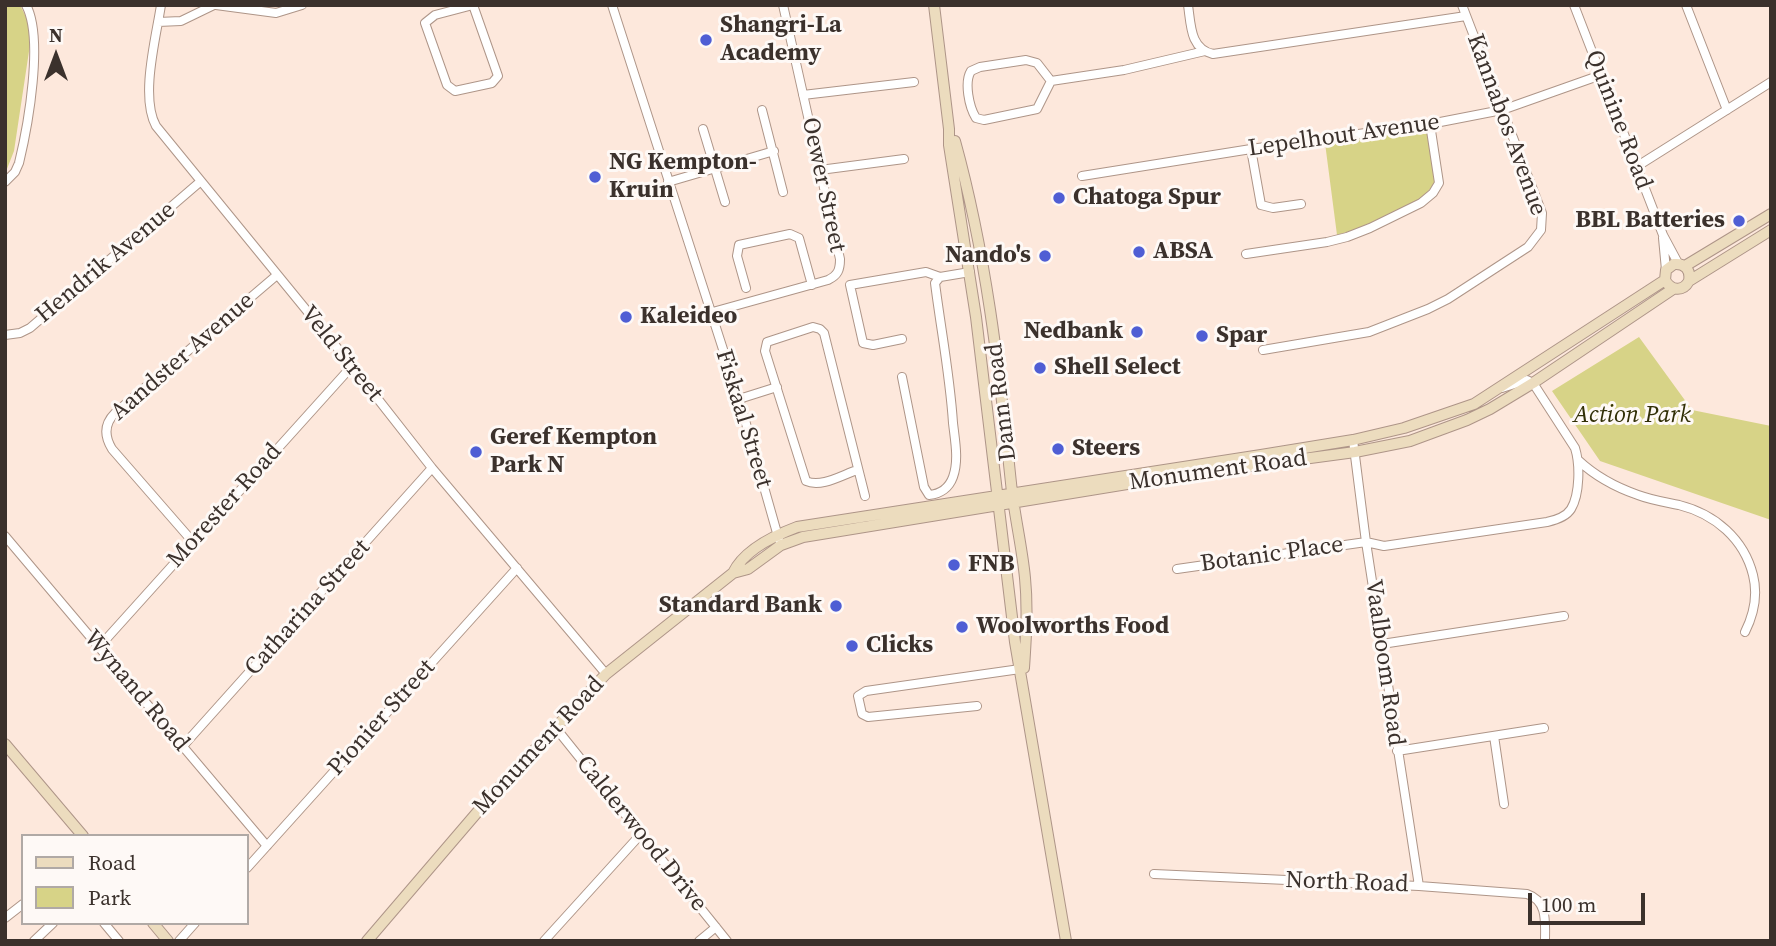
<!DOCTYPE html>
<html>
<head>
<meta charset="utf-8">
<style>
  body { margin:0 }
  #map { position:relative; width:1776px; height:946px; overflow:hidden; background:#fde8dc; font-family:"Source Serif 4",serif }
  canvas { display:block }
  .frame { position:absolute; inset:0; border:7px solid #3b312c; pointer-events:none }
  .legend { position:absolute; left:21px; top:834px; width:228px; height:91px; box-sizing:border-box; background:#fef9f6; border:2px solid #b0a9a5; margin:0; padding:9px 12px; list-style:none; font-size:21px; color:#3b312c }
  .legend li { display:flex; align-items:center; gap:14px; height:35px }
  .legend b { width:35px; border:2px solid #b0a9a5 }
  .north { position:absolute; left:21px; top:21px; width:70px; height:70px; -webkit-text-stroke:5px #fef9f6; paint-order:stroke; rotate:0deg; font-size:19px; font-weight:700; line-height:28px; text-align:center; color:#3b312c }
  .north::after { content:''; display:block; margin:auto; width:24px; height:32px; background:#3b312c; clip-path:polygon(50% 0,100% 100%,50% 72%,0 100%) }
  .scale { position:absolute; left:1528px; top:893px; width:117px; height:32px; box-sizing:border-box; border:4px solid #3b312c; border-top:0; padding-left:9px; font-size:21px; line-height:24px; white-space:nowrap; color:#3b312c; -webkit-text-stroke:5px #fef9f6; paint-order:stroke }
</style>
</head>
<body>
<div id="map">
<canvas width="1776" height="946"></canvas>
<div class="frame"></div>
<ul class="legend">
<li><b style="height:9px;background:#ecdcbe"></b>Road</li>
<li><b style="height:19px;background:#d7d387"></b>Park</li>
</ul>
<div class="north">N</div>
<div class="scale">100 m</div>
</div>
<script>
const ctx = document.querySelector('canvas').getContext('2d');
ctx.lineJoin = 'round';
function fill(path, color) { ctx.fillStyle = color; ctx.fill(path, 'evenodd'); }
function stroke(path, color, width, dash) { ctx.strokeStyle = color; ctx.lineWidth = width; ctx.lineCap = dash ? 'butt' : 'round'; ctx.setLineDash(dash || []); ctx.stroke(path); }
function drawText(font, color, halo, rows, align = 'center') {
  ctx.font = font + ' "Source Serif 4",serif'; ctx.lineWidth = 6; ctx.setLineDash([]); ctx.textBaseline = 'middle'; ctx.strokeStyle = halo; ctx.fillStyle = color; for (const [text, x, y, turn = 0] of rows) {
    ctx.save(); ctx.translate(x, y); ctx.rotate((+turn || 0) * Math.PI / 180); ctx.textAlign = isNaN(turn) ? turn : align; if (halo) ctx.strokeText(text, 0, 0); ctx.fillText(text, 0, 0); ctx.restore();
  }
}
const green = new Path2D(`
  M5,5H20L28,21L31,38L14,151L5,174Z
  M1421,128L1425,129L1429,138L1435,180C1427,206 1362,228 1337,235L1325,143Z
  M1639,337L1692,410L1771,426V520L1600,461L1552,391Z`);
const street = new Path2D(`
  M161,5C156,38 140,97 156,126L352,366L432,468L606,674
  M216,5L276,13L302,5
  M473,5L435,15L425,23L447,85L455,91L492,83L498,76L473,5
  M612,5L739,399L779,540
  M1188,5C1191,25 1190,49 1213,54L1466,16
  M1574,5L1663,235L1678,263
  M1686,5L1727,110
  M158,22L181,21L214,5
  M1026,60L1037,63L1051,81L1037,109L984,120L976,118C969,107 964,82 971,71L980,67Z
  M1051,81L1124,70L1205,51
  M803,95L914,82
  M762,110L783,192
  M703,129L725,202
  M1251,149L1261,205L1273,208L1301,204
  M1636,167L1771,82
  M820,170L904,159
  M1082,176L1251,149L1430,124L1502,110L1601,75
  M5,182L15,172L19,163C28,126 44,38 26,5
  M668,182L774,151
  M1663,238L1666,270
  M1246,254L1327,242L1347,237L1370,228L1421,203L1433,193L1439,183L1430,124
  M746,288L737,256L739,245L790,234L799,238L812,285
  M709,313L828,280C838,275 840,270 840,259L783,5
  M5,335L20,333L30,328L201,181
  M902,339L873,345L863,343L850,285L926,272L940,277
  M1263,350L1369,332L1428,309L1448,299L1528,247L1541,230L1542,213L1462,5
  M902,377L924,487L929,495C940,494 949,488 953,477C959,460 955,441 953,423C950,376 941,330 935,283L940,277L970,272
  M739,399L777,387
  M1353,440L1366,542L1419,886
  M1578,460C1595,476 1615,487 1638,495C1651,500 1665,502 1679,505C1715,514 1744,539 1753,575C1758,595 1754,614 1745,632
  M857,470C842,475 821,488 806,481L765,351L767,342L813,327L820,329L824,333L865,496
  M5,536L267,846
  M193,542L112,449C104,436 104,424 115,413L277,275
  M1177,569L1366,542L1384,546L1547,522C1556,520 1566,517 1571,509C1580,494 1580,464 1575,448L1533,383L1527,380L1502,388
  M1382,644L1564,616
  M99,647L352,366
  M977,706L868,717L862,714L858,696L866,691L1020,669
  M555,727L727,941
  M1494,736L1504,804
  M183,746L432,468
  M1397,751L1544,728
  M247,868L517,568
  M1154,874L1419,886L1527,894C1548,901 1545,922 1545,941
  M5,918L23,904
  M104,923L119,941
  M34,941L53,923
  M179,941L195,923
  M544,941L641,834
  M699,941L716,927`);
const secondary = new Path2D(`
  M934,5L949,129V145L976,317L1015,642L1066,941
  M955,141C986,253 999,367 1011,483C1014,514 1022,546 1025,578C1028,608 1026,638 1024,668
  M1685,266L1771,214
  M1689,281C1691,270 1685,263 1674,264L1666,270L1665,280C1671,291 1683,292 1689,281L1771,230
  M733,573C744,550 773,536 797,527L1261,455L1353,440L1404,428L1474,404L1665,280
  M5,744L83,836
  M153,923L168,941
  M367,941L492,795L606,674L733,573L748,569L781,545L803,537L1176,476L1355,452L1410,441L1467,420L1490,409L1533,383L1673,289`);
const markers = [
  [706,40,7,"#4f5ed4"],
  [595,177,7,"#4f5ed4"],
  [1059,198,7,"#4f5ed4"],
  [1739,221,7,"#4f5ed4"],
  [1139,252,7,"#4f5ed4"],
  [1045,256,7,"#4f5ed4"],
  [626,317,7,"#4f5ed4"],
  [1137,332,7,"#4f5ed4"],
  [1202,336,7,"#4f5ed4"],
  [1040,368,7,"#4f5ed4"],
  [1058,449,7,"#4f5ed4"],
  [476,452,7,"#4f5ed4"],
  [954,565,7,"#4f5ed4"],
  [836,606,7,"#4f5ed4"],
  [962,627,7,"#4f5ed4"],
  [852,646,7,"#4f5ed4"]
];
const poiNames = [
  ["Shangri-La",720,26],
  ["Academy",720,54],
  ["NG Kempton-",609,163],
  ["Kruin",609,191],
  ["Chatoga Spur",1073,198],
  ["BBL Batteries",1725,221,"right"],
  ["ABSA",1153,252],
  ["Nando's",1031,256,"right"],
  ["Kaleideo",640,317],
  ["Nedbank",1123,332,"right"],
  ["Spar",1216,336],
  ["Shell Select",1054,368],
  ["Geref Kempton",490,438],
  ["Park N",490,466],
  ["Steers",1072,449],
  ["FNB",968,565],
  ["Standard Bank",822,606,"right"],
  ["Woolworths Food",976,627],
  ["Clicks",866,646]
];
const streetNames = [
  ["Quinine Road",1618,120,69],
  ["Kannabos Avenue",1506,125,70],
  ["Lepelhout Avenue",1344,136,-8],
  ["Oewer Street",823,185,78],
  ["Hendrik Avenue",106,263,-40],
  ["Veld Street",341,354,51],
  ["Aandster Avenue",183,357,-41],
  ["Dann Road",1002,402,-97],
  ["Fiskaal Street",743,419,73],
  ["Monument Road",1218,471,-8],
  ["Morester Road",225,506,-48],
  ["Botanic Place",1272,555,-8],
  ["Catharina Street",308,608,-48],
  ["Vaalboom Road",1384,663,82],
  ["Wynand Road",136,691,50],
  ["Pionier Street",382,718,-48],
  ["Monument Road",539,746,-47],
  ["Calderwood Drive",641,834,51],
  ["North Road",1347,883,2]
];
const parkNames = [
  ["Action Park",1632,416]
];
fill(green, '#d7d387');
stroke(street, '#ae9588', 10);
stroke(secondary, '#ae9588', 12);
stroke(street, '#fff', 8);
stroke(secondary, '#ecdcbe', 10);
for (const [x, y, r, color] of markers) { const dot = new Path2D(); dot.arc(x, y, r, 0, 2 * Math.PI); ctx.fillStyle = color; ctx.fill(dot); stroke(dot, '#fef9f6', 2.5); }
drawText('bold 24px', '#3b312c', '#fef9f6', poiNames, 'left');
drawText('24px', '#3b312c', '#fef9f6', streetNames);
drawText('italic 24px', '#312f06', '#fef9f6', parkNames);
</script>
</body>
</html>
